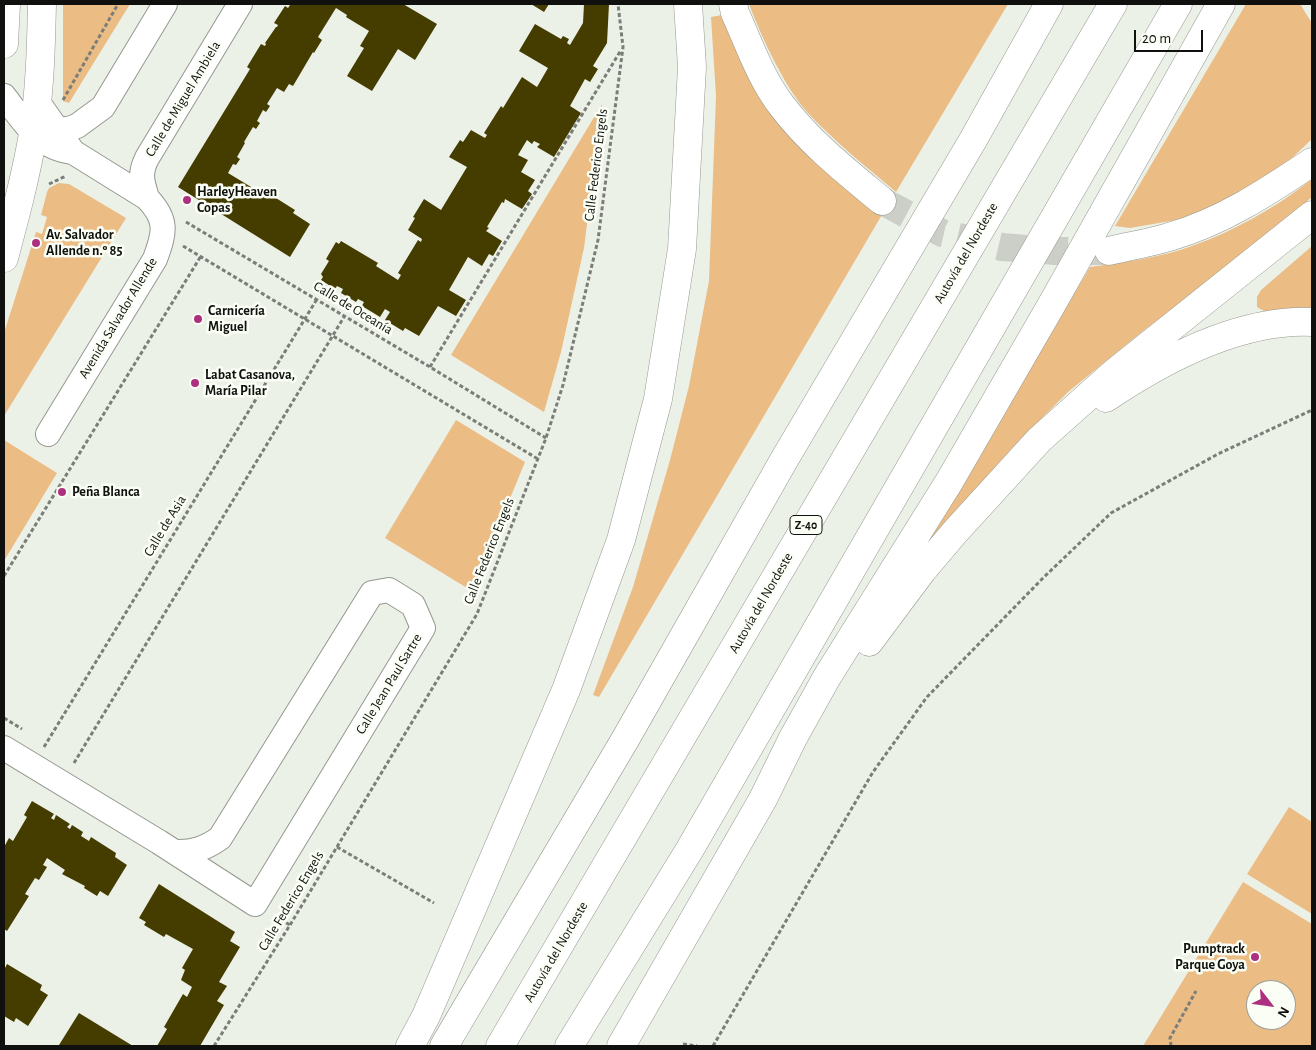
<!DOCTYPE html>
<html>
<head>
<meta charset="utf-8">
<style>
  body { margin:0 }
  #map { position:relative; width:1316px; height:1050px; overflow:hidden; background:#ecf1e8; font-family:"Alegreya Sans",sans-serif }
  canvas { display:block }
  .frame { position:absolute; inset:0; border:5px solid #10110e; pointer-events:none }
  .north { position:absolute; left:1246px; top:980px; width:50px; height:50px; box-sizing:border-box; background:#fafef5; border:1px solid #9c9f99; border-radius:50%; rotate:120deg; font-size:14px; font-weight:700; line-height:20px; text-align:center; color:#10110e }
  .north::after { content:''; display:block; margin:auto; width:18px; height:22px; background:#ad3080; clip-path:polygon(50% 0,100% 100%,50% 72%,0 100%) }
  .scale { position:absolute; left:1134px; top:30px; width:69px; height:22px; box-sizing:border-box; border:2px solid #10110e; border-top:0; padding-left:6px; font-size:15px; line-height:18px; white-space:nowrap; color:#10110e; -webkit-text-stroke:4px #fafef5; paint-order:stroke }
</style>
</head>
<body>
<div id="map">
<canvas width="1316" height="1050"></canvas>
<div class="frame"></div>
<div class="north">N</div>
<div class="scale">20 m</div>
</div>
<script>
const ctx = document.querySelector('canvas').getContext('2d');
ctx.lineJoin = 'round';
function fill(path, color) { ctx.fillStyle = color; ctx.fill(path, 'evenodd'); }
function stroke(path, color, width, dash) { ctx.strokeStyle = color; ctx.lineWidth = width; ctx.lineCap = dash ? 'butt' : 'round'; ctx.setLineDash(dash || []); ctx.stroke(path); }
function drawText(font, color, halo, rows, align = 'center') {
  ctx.font = font + ' "Alegreya Sans",sans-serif'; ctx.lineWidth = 5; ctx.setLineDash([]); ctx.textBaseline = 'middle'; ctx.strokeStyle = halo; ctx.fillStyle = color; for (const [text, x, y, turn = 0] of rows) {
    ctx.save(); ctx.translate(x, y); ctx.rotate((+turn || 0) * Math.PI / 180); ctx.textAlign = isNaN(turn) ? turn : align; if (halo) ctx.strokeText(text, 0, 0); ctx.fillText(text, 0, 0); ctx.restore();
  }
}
const green = new Path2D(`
  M63,4H130L69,103L63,101Z
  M749,4H1008L896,192C865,166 834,141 807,112C784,86 761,36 749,4Z
  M1246,4H1300L1312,23V139L1292,158L1255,184L1188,218L1130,228L1115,226Z
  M722,15L808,154L830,176L853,195L883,213L599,697L593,695L633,587L670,460L689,386L709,281L716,96L711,17Z
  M602,104L584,248L561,352L544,412L451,355Z
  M1312,179V197L1217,275L1143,331L1068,392L1014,446L926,545L1090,267C1124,262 1159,258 1192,246C1234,231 1277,207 1312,179Z
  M59,183L69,184L126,218L4,416V333L36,232L42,234L47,217L41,215L47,192L49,188Z
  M1312,246V309C1295,311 1272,318 1257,307V297L1261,290Z
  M456,420L525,462L472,591L385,538Z
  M4,440L57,473L4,561Z
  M1289,807L1312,822V914L1247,874Z
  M1243,882L1312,924V1046H1143ZM1256,990H1286V1020H1256Z`);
const building = new Path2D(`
  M288,4H403L437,24L415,60L398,49L372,91L347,76L364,48L360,46L369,31L346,17L347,15L336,8L318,37L322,40L314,53L313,52L293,86L289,84L284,92L277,88L267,104L270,106L266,112L263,110L257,121L260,123L256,129L253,127L244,142L245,143L237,157L240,159L236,165L233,164L228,173L266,196L268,193L295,210L293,213L310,224L290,257L178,187L250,69L247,67L261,44L265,46L266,44L265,43L276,27H277L278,25L274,23L285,6L288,8L290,5Z
  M531,4H549L544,12Z
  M584,4H609L607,43L593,66L598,69L590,82L585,79L570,106L581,113L554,157L537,147L540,144L534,141L532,144L527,140L518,155L528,160L521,172L535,180L528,191L532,194L522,209L505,199L504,203L502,202L487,227L489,228L486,231L502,241L493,256L489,254L482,266L468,257L449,290L466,300L456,316L438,306L419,336L405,328L403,331L385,320L390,312L385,309L380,317L362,306L364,302L358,299L356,302L341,293L343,289L337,286L335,289L321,280L323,277L321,274L329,261L326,259L336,242L339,244L341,241L378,263L376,266L398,280L401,275L398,273L418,240L421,242L422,239L408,230L415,218L413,217L424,199L441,210L467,167L449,157L460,140L463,142L471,130L485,138L487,135L484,133L501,106L503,108L522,77L537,87L548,68L519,51L535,24L561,39L563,36L569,39L567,43L570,45L583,23Z
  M32,801L54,814L51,818L54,820L56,815L70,824L67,827L70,829L72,825L83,832L81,836L89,841L91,837L116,853L115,857L127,865L108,896L100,891L97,896L84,888L85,886L62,874L65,870L47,858L43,865L47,867L39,880L35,878L25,894L29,896L7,931L4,929V847L9,838L13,841L27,817L24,815Z
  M159,884L235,932L230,941L240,947L219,982L227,986L217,1001L224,1005L200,1046H157L167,1029L164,1027L183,994L187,997L192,987L181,980L185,970L182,968L193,949L166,934L164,937L144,925L146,922L139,918Z
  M7,964L42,985L40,990L48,995L28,1026L16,1018L14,1022L4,1016V967L5,968Z
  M79,1013L133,1046H62L59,1045Z`);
const highwayTunnel = new Path2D(`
  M882,201L942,233L1002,247L1055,251H1104`);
const path = new Path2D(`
  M63,100L118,4
  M49,184L66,176
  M186,222L430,367L546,438
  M183,246L538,459
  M430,367L621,50
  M4,576L201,256
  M4,718L22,729
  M44,747L317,299
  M74,763L344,317
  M337,847L434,903
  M275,916L290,925
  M683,1044L697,1046
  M214,1046L290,925L477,614L546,438L563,385L598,240L623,47L618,4
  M713,1046L873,772L927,697L1043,578L1111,513L1218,454L1312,410
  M1171,1046L1170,1038L1196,991`);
const minor = new Path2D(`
  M4,96C24,122 38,148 73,152
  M37,101L73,152L147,198C168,220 165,232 155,259L48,434
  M58,129H68L77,126L103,107L165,4
  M147,198C142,181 139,174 147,158L240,4
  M4,748L159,842L255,904L423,628L413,605L389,590L372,593L220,838C206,848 193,853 175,852`);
const major = new Path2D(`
  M4,44L6,4
  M4,258C15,217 26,176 33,134C40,91 41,47 42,4`);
const highway = new Path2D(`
  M733,4L735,13C749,44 761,79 782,106C810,143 847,172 882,201
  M1109,251C1129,246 1150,243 1169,237C1222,222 1267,192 1312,162
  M1106,398C1164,359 1241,319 1312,322
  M869,642L922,571L955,532L1039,440L1114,373L1312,215
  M410,1046L426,1016L566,690L621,540L658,399L682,249L692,67L688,4
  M444,1046L626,738L784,460L973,140L1049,4
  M500,1046L1113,4
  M569,1046L690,849L1178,4
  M621,1046L763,799L793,738L827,677L949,482L1052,304L1221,4`);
const markers = [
  [187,200,5,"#ad3080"],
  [36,243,5,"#ad3080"],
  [198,319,5,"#ad3080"],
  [195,383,5,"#ad3080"],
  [62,492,5,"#ad3080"],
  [1255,957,5,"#ad3080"]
];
const shields = [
  [806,525,32]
];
const shieldNames = [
  ["Z-40",806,525]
];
const streetNames = [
  ["Calle de Miguel Ambiela",183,99,-59],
  ["Calle Federico Engels",596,165,-83],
  ["Autovía del Nordeste",966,253,-60],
  ["Calle de Oceanía",353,308,31],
  ["Avenida Salvador Allende",118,318,-59],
  ["Calle de Asia",165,526,-59],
  ["Calle Federico Engels",489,551,-68],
  ["Autovía del Nordeste",761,603,-60],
  ["Calle Jean Paul Sartre",389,684,-59],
  ["Calle Federico Engels",291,901,-59],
  ["Autovía del Nordeste",556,952,-60]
];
const poiNames = [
  ["HarleyHeaven",197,192],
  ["Copas",197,208],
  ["Av. Salvador",46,235],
  ["Allende n.º 85",46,251],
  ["Carnicería",208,311],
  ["Miguel",208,327],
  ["Labat Casanova,",205,375],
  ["María Pilar",205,391],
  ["Peña Blanca",72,492],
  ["Pumptrack",1245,949,"right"],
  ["Parque Goya",1245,965,"right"]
];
fill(green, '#ebbc84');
fill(building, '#453c00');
stroke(highwayTunnel, '#cbcfc7', 28, [28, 14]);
stroke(minor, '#94988f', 26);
stroke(major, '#94988f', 29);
stroke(highway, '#94988f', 29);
stroke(path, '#7b7e78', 3, [4, 2.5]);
stroke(minor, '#fff', 24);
stroke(major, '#fff', 28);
stroke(highway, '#fff', 28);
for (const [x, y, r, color] of markers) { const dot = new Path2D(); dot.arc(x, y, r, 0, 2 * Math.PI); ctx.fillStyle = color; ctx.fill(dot); stroke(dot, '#fafef5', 2); }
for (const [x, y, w] of shields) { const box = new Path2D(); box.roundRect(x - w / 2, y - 9.5, w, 19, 4); ctx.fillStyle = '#fafef5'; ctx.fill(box); stroke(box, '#10110e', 1); }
drawText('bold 12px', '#10110e', null, shieldNames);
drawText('14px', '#10110e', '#fafef5', streetNames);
drawText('bold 14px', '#10110e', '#fafef5', poiNames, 'left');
</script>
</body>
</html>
